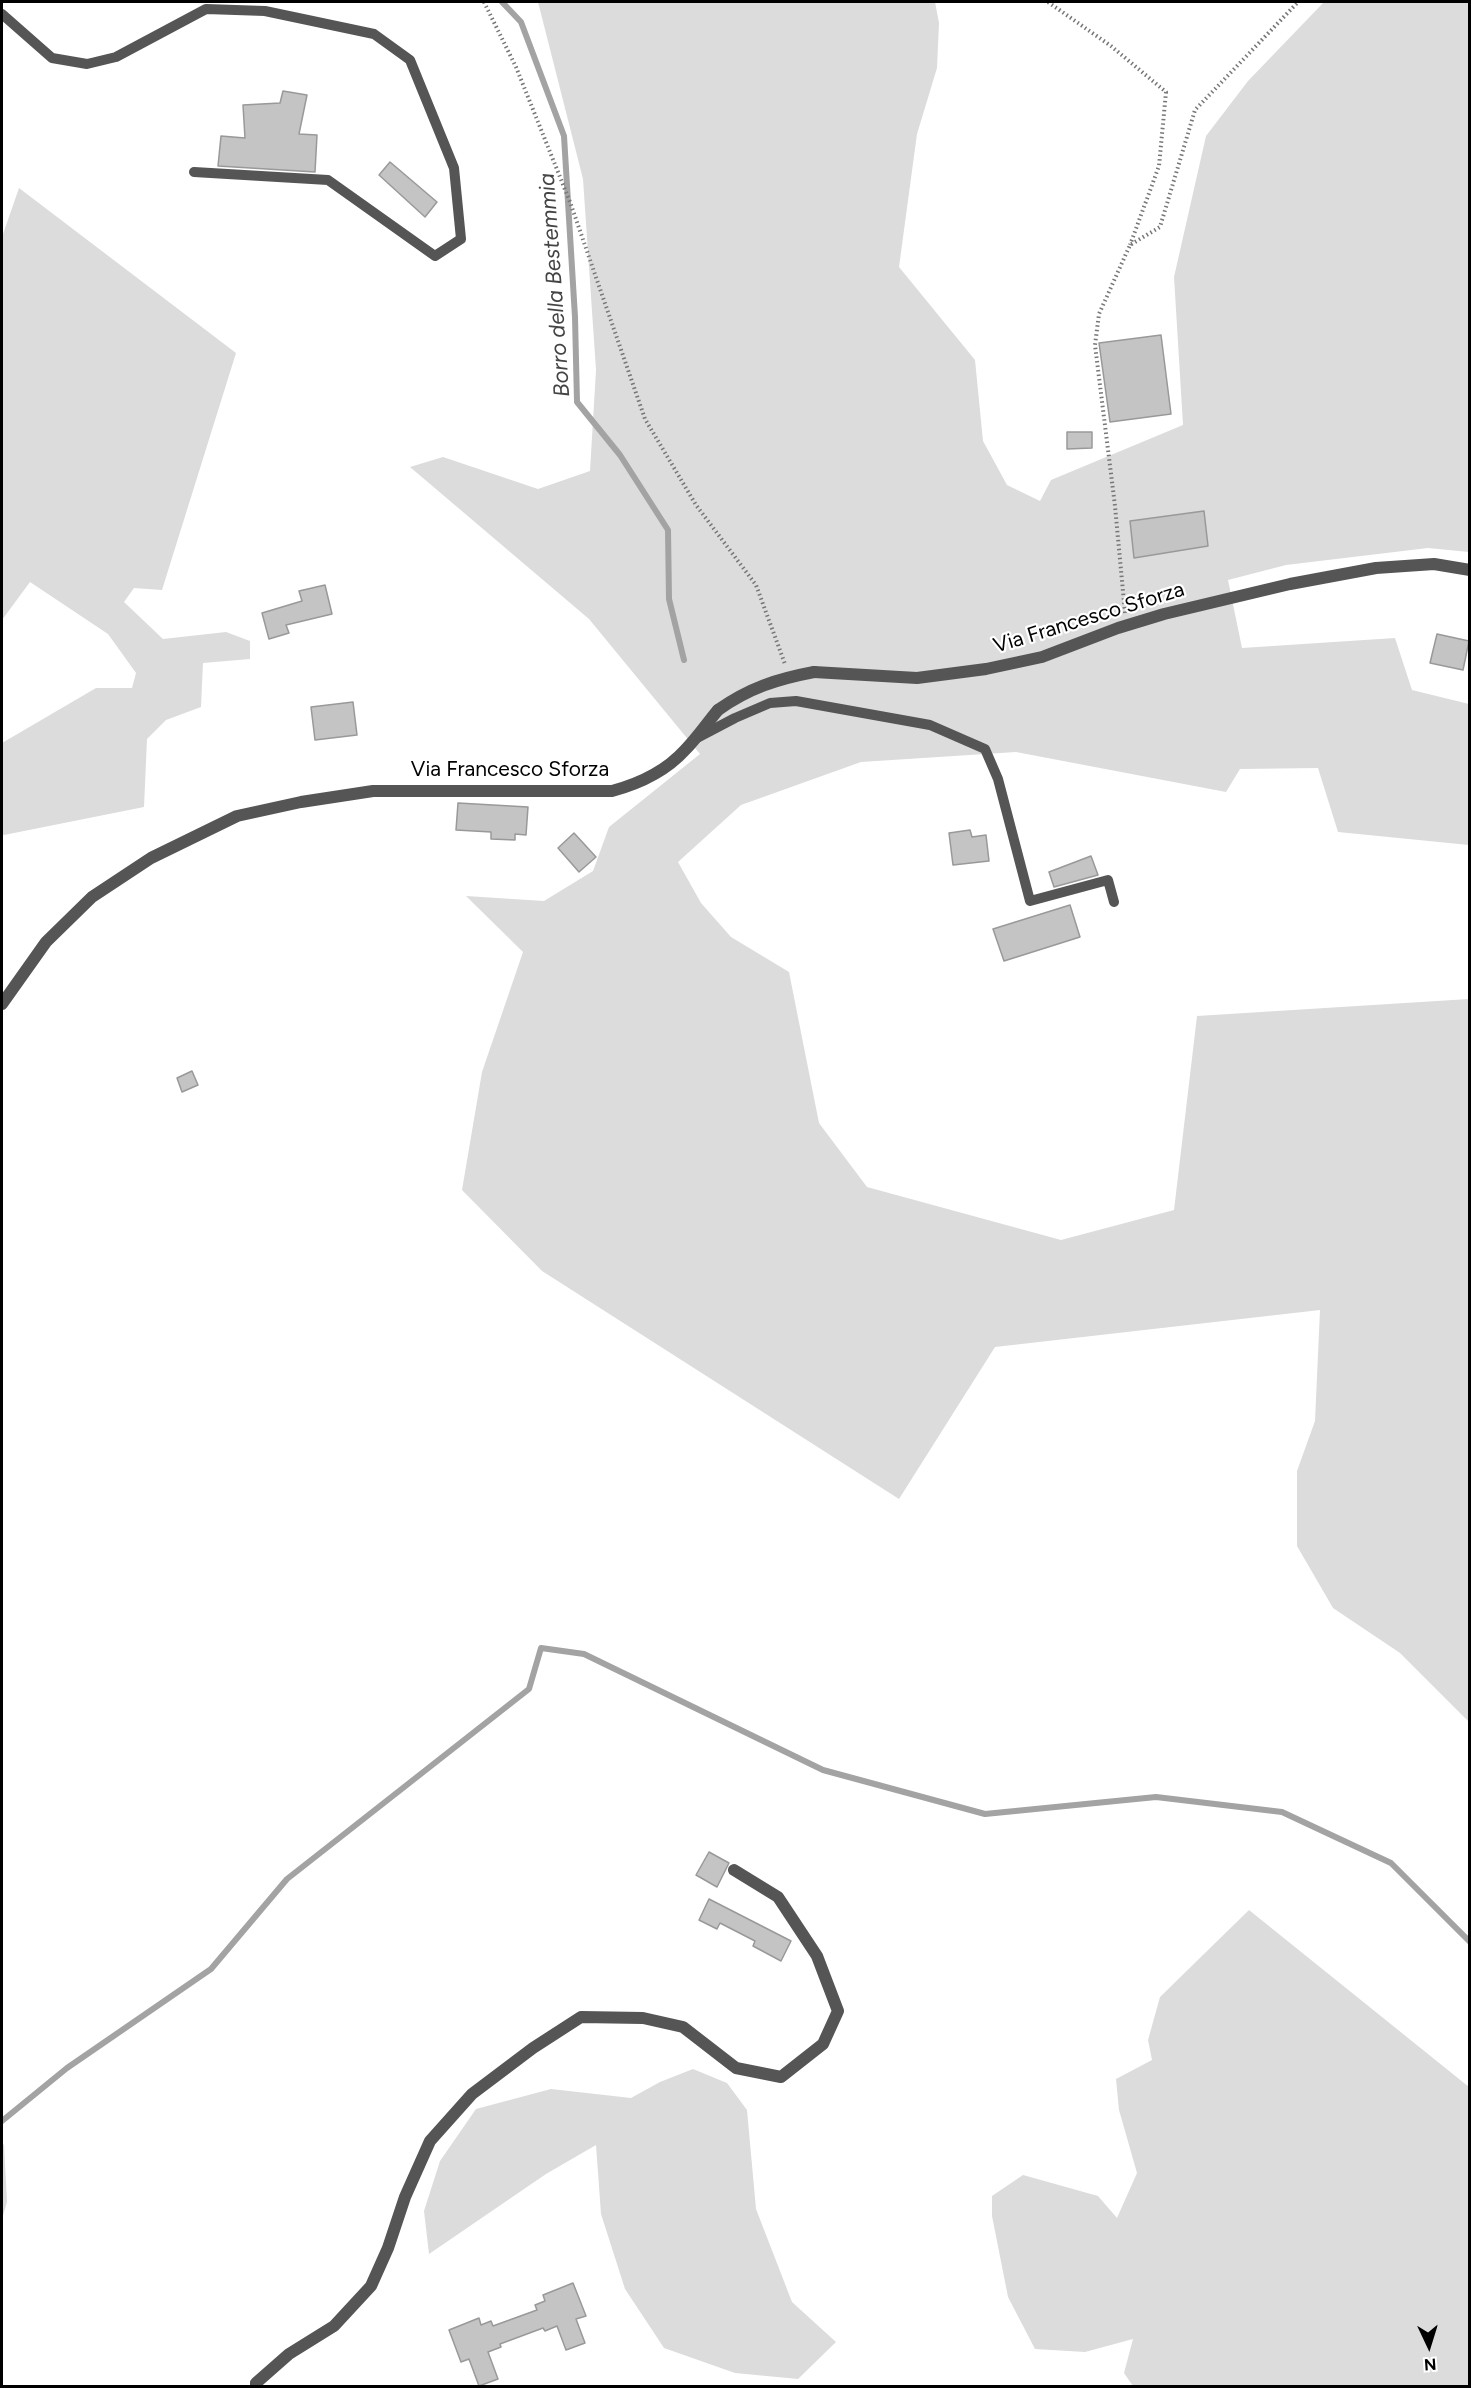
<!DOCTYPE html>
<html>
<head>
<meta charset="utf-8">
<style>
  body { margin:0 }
  #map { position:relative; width:1471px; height:2388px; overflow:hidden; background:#fff; font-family:Figtree,sans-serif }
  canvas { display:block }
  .frame { position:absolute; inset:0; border:3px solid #000; pointer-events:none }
  .north { position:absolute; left:1399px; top:2316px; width:60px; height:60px; -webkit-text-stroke:4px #fff; paint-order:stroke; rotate:176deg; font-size:16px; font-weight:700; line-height:24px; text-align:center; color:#000 }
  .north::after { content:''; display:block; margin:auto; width:21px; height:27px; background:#000; clip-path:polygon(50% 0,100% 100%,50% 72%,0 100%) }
</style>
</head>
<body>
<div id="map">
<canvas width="1471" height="2388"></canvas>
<div class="frame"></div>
<div class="north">N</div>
</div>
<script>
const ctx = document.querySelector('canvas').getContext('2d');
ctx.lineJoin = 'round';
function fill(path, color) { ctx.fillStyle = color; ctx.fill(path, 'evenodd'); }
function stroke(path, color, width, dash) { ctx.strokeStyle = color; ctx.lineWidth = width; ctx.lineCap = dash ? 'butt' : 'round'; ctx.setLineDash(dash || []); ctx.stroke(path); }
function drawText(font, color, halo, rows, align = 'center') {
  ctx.font = font + ' Figtree,sans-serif'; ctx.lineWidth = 4.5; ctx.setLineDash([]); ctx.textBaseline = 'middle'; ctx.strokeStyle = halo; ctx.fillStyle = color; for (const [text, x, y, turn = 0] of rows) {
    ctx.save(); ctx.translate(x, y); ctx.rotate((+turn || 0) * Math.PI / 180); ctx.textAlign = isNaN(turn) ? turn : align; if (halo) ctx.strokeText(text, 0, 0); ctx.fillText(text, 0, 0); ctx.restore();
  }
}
const green = new Path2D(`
  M538,2H935L939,23L937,68L917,134L899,267L975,360L983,441L1007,485L1040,501L1051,480L1183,425L1174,277L1206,136L1248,81L1324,2H1469V552L1428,548L1286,565L1228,580L1242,648L1395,638L1412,690L1469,704V845L1338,832L1318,768L1240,769L1226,792L1016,752L861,762L741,805L678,862L701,903L731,937L789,972L819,1123L867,1187L1061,1240L1174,1210L1197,1016L1469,999V1722L1400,1653L1333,1608L1297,1546V1471L1315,1421L1320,1310L995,1347L899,1499L542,1271L462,1190L482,1072L523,952L466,896L544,901L593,871L609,827L700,754L589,619L410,467L443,457L538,489L590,471L596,370L583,179Z
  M19,188L236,353L162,590L134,588L124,602L163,639L226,632L250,641V659L203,663L201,707L166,720L147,739L144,807L4,835L2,834V743L96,688H132L136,673L108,634L30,582L2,620V237Z
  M1249,1910L1469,2087V2386H1133L1124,2373L1133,2339L1085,2352L1035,2349L1008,2297L992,2216V2196L1023,2175L1098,2196L1117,2218L1137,2173L1119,2110L1116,2079L1152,2060L1148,2040L1160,1997Z
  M693,2069L727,2083L747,2110L756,2209L792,2302L836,2342L798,2379L735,2373L664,2348L625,2289L601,2214L596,2145L546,2174L429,2254L424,2211L440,2161L476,2109L551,2089L631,2098L660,2082Z
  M4,2144L7,2202L2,2219V2146Z`);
const stream = new Path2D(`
  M502,2L521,22L564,136L575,317L577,402L620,455L668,530L669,599L684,660
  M2,2121L67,2068L211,1969L287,1879L529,1689L541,1648L584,1654L823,1770L985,1814L1156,1797L1282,1812L1391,1863L1470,1942`);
const building = new Path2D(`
  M283,91L307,95L299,134L317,135L315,172L218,166L221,136L245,138L243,105L280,103Z
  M390,162L437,202L425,217L379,175Z
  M1161,335L1171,414L1110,422L1099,343Z
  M1067,432H1092V448L1067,449Z
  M1204,511L1208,546L1134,558L1130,521Z
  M325,585L332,614L286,625L289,633L269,639L262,613L302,601L299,591Z
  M1437,634L1469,641L1463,670L1430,663Z
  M353,702L357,735L315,740L311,707Z
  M458,803L528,807L526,835L515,834V840L491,839V832L456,830Z
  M970,830L972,837L986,835L989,861L953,865L949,833Z
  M574,833L596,857L579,872L558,848Z
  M1091,856L1098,875L1054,887L1049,872Z
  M1070,905L1080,937L1004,961L993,929Z
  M192,1071L198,1085L182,1092L177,1078Z
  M709,1852L729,1863L717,1887L696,1875Z
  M709,1899L791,1941L781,1961L753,1946L755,1941L720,1923L717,1929L699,1920Z
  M573,2283L586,2316L576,2319L585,2343L566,2350L557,2326L545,2331L543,2328L500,2344L501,2347L488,2352L498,2379L479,2386L469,2359L461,2362L449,2330L479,2318L481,2325L491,2321L493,2326L537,2310L535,2305L545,2301L543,2295Z`);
const path = new Path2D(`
  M484,2L516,67L570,202L645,419L696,505L756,585L785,664
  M1048,2L1111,46L1166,92L1159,166L1130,245
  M1125,613L1115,506L1095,345L1099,314L1130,245L1160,227L1195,110L1298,2`);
const lane = new Path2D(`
  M2,14L52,58L87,64L116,57L206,9L265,11L374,34L410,60L454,168L461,239L435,256L328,180L194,172
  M695,739L735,718L770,703L796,701L930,725L985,749L998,779L1030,901L1108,880L1114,902`);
const street = new Path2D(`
  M814,672L917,678L986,669L1042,657L1118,628L1164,614L1290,584L1376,568L1434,564L1470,570
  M2,1004L46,942L92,897L151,858L237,816L301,802L373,791H612C638,784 666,771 685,750C697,738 707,723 718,710
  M256,2386V2383L289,2354L334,2326L371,2286L388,2248L405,2197L430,2141L472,2094L533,2048L581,2017L643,2018L683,2027L736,2068L781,2077L823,2044L838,2011L817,1956L778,1897L734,1870`);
const streetBridge = new Path2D(`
  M718,710C749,688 777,679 814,672`);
const streetNames = [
  ["Via Francesco Sforza",1089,618,-17],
  ["Via Francesco Sforza",510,770]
];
const waterNames = [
  ["Borro della Bestemmia",555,285,-94]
];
fill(green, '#dcdcdc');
stroke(stream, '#a3a3a3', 6);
fill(building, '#c4c4c4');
stroke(building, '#999', 1.5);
stroke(path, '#777', 4, [1.5, 3]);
stroke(lane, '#555', 10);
stroke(street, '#555', 12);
stroke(streetBridge, '#555', 12);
drawText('21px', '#000', '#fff', streetNames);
drawText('italic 22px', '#444', '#fff', waterNames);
</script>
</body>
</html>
